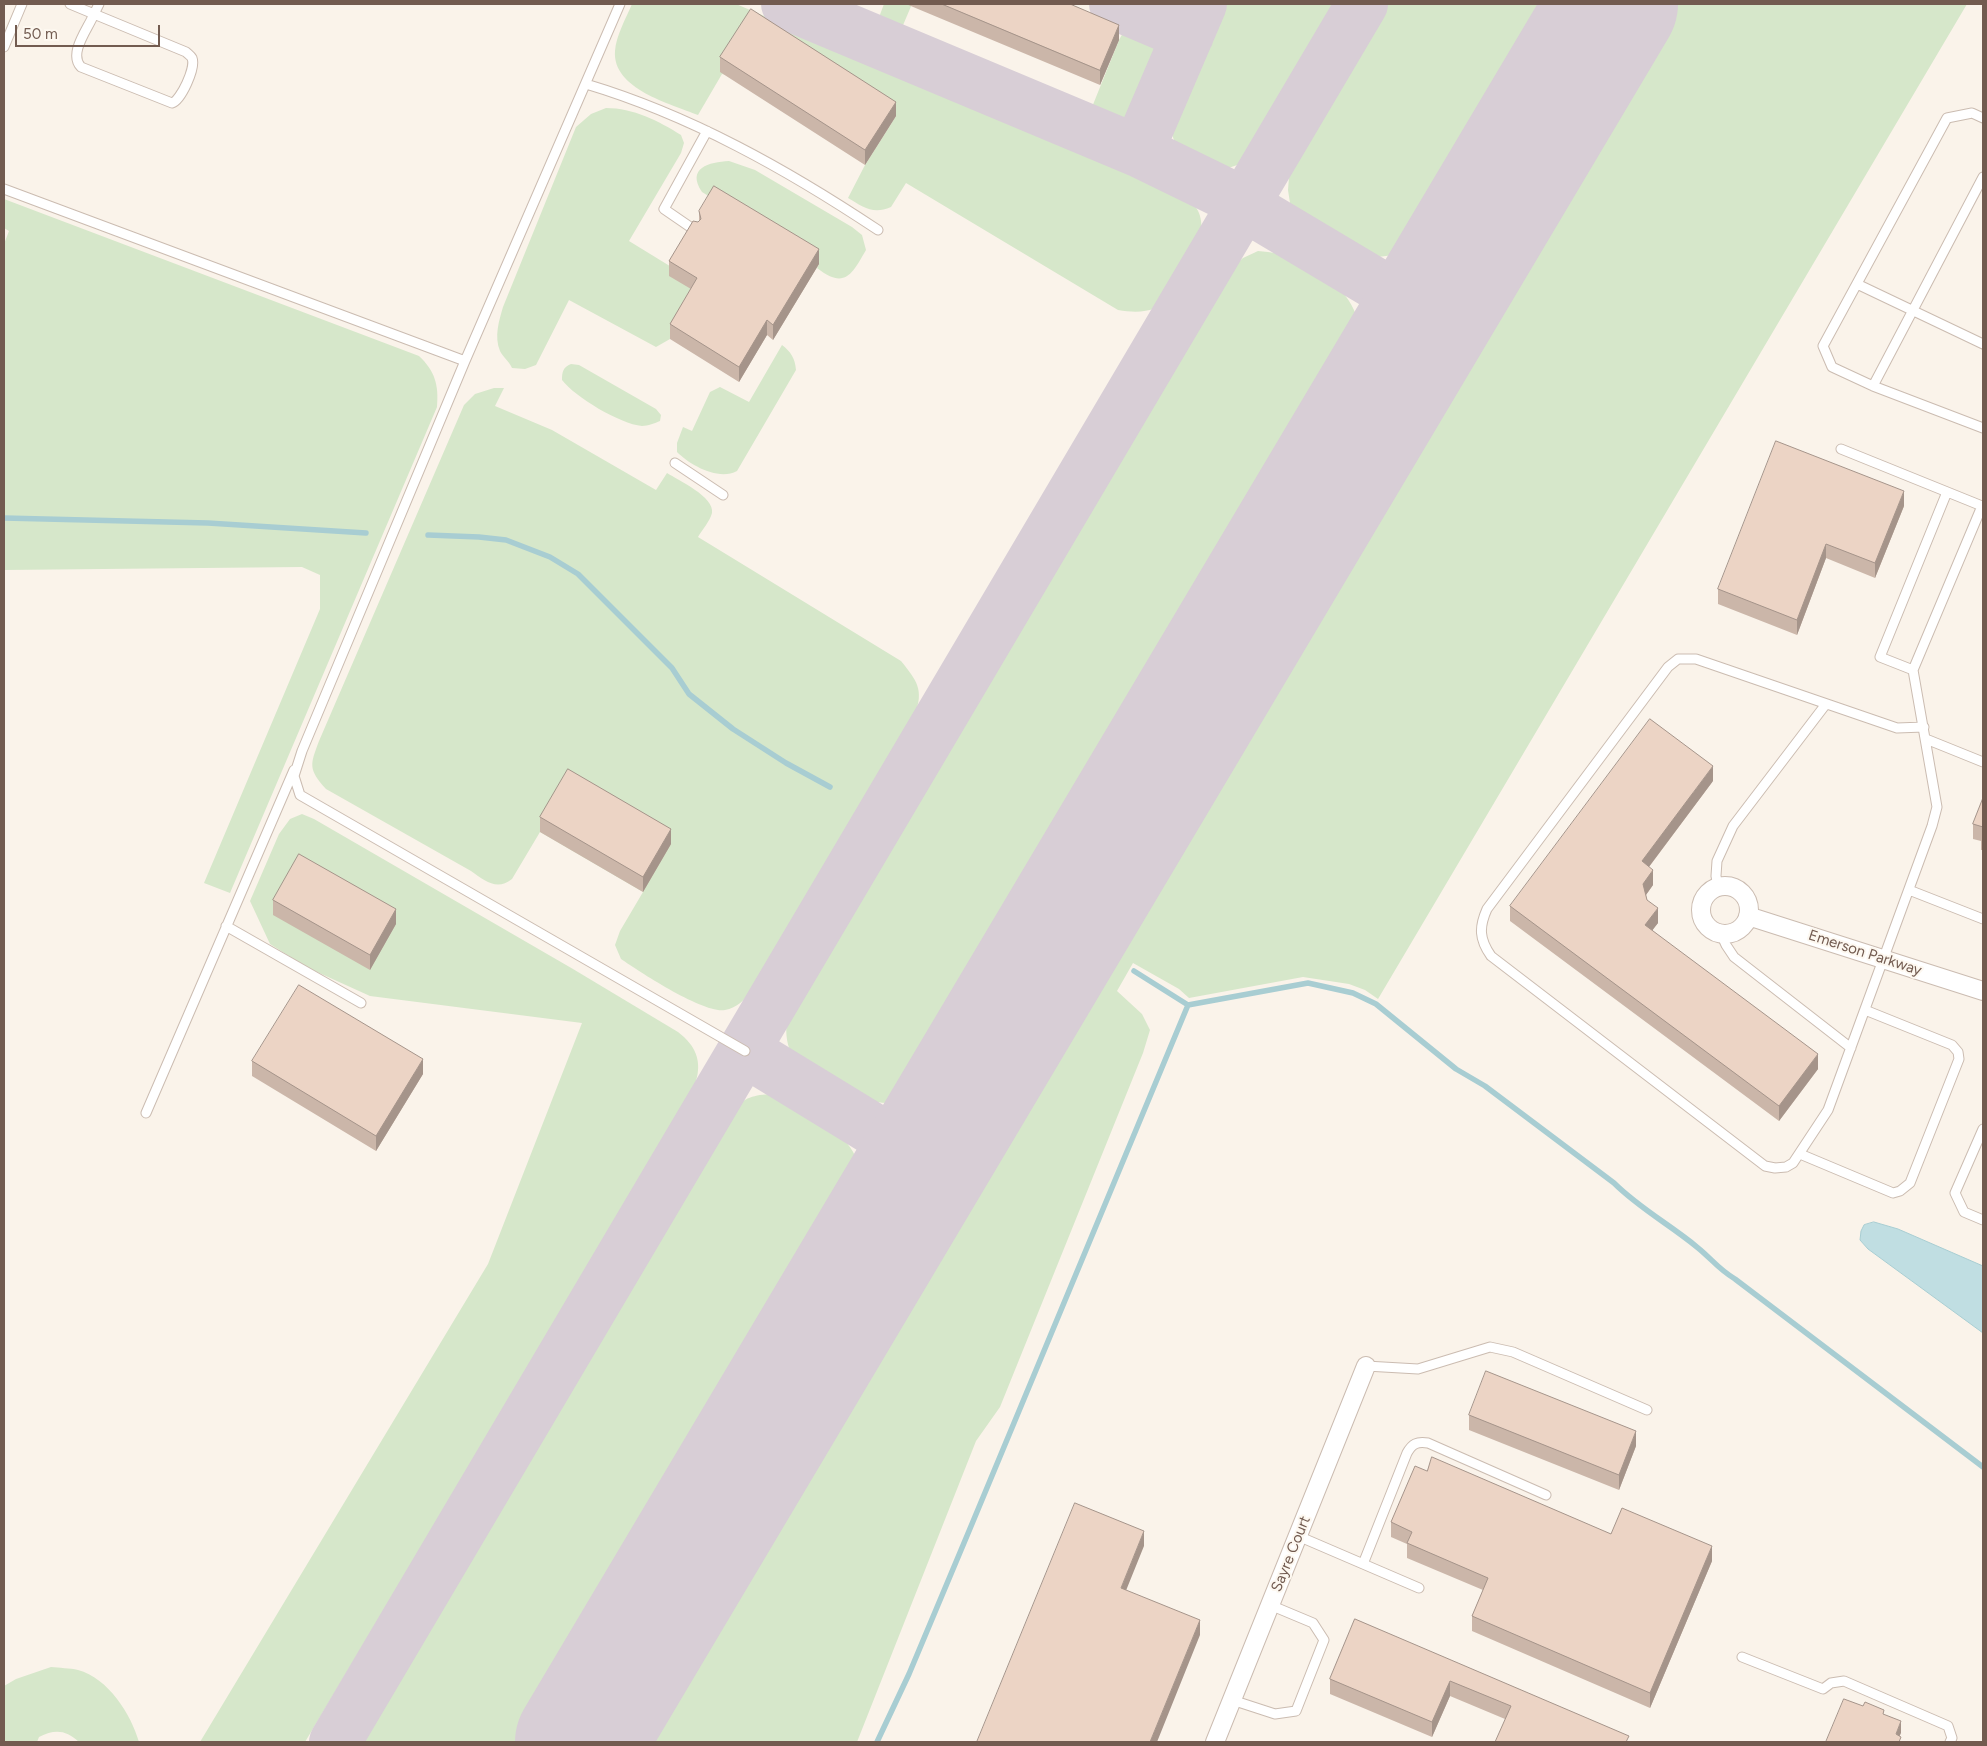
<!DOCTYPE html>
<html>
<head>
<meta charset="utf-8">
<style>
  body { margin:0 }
  #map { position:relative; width:1987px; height:1746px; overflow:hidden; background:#faf3ea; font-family:Figtree,sans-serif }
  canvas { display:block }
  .frame { position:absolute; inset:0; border:5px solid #725b50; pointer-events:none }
  .scale { position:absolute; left:15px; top:25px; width:145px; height:22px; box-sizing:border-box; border:2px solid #725b50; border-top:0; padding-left:6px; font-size:15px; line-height:18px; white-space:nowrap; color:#725b50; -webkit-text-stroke:4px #fdf8f0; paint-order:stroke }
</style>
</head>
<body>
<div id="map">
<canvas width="1987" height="1746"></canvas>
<div class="frame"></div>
<div class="scale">50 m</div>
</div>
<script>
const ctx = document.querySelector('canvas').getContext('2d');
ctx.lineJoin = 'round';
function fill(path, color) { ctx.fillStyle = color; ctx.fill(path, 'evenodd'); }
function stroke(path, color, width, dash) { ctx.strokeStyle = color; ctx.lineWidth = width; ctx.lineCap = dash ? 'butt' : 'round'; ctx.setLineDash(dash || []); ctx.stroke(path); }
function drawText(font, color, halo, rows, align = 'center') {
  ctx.font = font + ' Figtree,sans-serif'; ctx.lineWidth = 4; ctx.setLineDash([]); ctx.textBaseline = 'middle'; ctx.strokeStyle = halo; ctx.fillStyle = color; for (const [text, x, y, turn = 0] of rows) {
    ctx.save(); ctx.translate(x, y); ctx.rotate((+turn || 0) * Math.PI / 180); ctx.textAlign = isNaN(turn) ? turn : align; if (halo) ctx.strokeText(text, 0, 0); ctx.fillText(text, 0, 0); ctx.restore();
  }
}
const green = new Path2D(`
  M632,4H736L1179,192C1217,215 1199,246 1181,275C1174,287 1169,302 1156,308C1143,313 1131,312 1118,310L906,183L891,207C873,215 863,207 848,198L865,165L896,116L722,74L698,115C671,104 612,89 615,51C616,36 626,18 632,4Z
  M884,4H912L898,37L875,28Z
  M1218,4H1343L1253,156C1219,182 1175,168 1170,124C1169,118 1172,111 1173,105Z
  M1378,4H1570L1465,183L1425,241L1403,254L1369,258L1346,248L1299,216L1290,203L1288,190L1289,177L1297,156L1354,43Z
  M1647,4H1967L1378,999L1365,990L1349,984L1303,977L1189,998L1179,989L1133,963L1117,991L1142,1014L1150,1030L1143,1053L1000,1407L976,1441L857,1742H618Z
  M1132,30C1144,35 1160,39 1159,54L1135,113L1130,121L1115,129L1088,117L1119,40L1124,31Z
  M606,108C633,108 659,121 681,135L684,143L681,153L629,241L673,268L697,293L670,339L656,347L569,300L536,365L525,369L512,368C509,361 503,357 500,351C494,336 499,321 503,307L576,127L591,114Z
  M729,161L755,170L852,227L862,235L866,250C852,274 845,290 817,268L819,264L702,192C686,168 709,162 729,161Z
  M4,199L419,356C435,371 439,385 437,407L230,893L204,883L320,609V575L302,567L4,570V244L9,231L4,228Z
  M1258,251C1311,254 1369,295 1361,354L941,1067C930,1081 919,1095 901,1101C872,1110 832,1086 809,1069C805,1066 797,1062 794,1058C787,1048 785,1033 787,1021L918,794L967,701L1211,285L1243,258Z
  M782,345C791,352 795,358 796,370L737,471C718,481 690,465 677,452V443L683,427L692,431L710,392L720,387L749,402Z
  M571,364L579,365L656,409L661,415L660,421C655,423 648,426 642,426C620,424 575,397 562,380C562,372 563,367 571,364Z
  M494,388H504L495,406L552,430L656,490L667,473C678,480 715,497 712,513C710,521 702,530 698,537L901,661C917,681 924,689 915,715L753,990C745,999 737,1008 725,1010C704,1014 640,972 621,959L615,945L620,931L643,892L540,832L512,879C497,891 485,881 471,871L326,789C308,769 310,765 319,741L464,405L475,394Z
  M302,814L314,819L573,969L678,1032C715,1060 693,1091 676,1123L305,1742H200L488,1264L582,1023L370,996L306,967L270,944L250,901L279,834L290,819Z
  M772,1094C812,1111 872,1142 860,1195C858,1204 854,1212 850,1220L545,1735L540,1742H356L501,1506L733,1111C744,1097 754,1095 772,1094Z
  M51,1667C59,1668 70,1668 78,1670C108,1678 131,1714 139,1742H79C66,1730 55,1729 39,1737L37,1742H4V1686L16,1679Z`);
const water = new Path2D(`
  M1874,1222L1898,1229L1983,1266V1333L1868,1249L1860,1240L1861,1231L1864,1225Z`);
const stream = new Path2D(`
  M4,518L208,523L366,533
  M428,535L479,537L506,540L550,557L578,574L672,668L689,694L733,729L786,763L830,787
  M1134,971L1188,1005L1308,983L1353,993L1376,1004L1456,1069L1485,1086L1614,1183C1639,1208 1669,1224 1697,1247C1712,1259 1717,1268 1735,1279L1983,1467
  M877,1742L909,1674L969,1531L1188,1005`);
const taxiway = new Path2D(`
  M787,4L1138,151
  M1115,4L1188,35
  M1201,4L1138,151L1220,191L1428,315
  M745,1051L925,1161
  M335,1742L1362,4`);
const runway = new Path2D(`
  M580,1742L1613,4`);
const lane = new Path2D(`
  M70,4L94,14L99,4
  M620,4L465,361L302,751L294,776L300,795L745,1051
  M94,14L186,52C188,54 191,56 192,58C196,68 181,100 172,103L81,67C68,53 88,29 94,14Z
  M4,47L22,4
  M586,84C690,115 788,170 878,230
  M1983,118L1972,113L1947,118L1823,346L1832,367L1873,386L1983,428
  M4,189L465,361
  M696,231L664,209L707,131
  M1857,284L1983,344
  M1873,386L1983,177
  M1841,449L1982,506L1913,670L1937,807L1932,826L1828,1110L1793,1163L1786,1167L1775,1168L1765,1166L1491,956C1479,939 1479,927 1487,909L1668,667L1678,659H1696L1897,728L1924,727
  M675,463L723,495
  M1913,670L1880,657L1947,492
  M1926,739L1983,762
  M1718,887L1716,876L1717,861L1733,826L1826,704
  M1909,890L1983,919
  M226,926L361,1003
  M1721,934L1726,945L1734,957L1851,1048
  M146,1113L294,770
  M1983,1129L1955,1193L1964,1212L1983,1220
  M1800,1154L1893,1193L1900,1191L1910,1183L1959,1059L1958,1052L1952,1045L1865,1010
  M1366,1366L1418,1369L1490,1347L1513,1352L1647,1410
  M1298,1536L1419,1588
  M1363,1564L1407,1453C1412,1444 1417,1441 1428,1443L1546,1495
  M1742,1657L1823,1689L1831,1683L1844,1681L1948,1726L1952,1738L1950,1742
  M1232,1700L1275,1714L1296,1711L1324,1640L1313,1623L1270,1605`);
const street = new Path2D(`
  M1701 910a24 24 0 1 1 48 0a24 24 0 1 1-48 0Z
  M1748,916L1983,991
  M1215,1742L1366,1366`);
const wall = new Path2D(`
  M906,4H1070L1119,40L1100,85Z
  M720,57L896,116L865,165L720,72Z
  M699,211L819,264L773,340L767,335L739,382L670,339V324L691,289L669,276V261L699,221Z
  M1904,506L1875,578L1826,558L1797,635L1718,604V589Z
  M1713,781L1649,867L1653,885L1646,895L1647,900L1658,923L1652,930L1818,1069L1779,1121L1510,921V906Z
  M1983,798V850H1981V841L1973,839V824Z
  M540,817L671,844L643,892L540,832Z
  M273,900L396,924L370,970L273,915Z
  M252,1061L423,1074L376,1151L252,1076Z
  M1469,1415L1636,1446L1619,1490L1469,1430Z
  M1427,1471L1611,1534L1712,1561L1650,1708L1472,1631V1616L1483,1590L1407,1558V1544L1391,1537V1522Z
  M1355,1619L1629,1742L1505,1719L1450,1696L1432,1737L1330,1694V1679Z`);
const shadedWall = new Path2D(`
  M1119,25V40L1100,85V70Z
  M896,102V116L865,165V150Z
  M819,249V264L773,340V325Z
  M767,320V335L739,382V367Z
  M1904,491V506L1875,578V563Z
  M1826,544V558L1797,635V620Z
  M1713,766V781L1642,876V861Z
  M671,829V844L643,892V877Z
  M1653,870V885L1643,899V884Z
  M1658,908V923L1645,940V925Z
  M396,909V924L370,970V955Z
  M1818,1054V1069L1779,1121V1106Z
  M423,1059V1074L376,1151V1136Z
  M1636,1431V1446L1619,1490V1475Z
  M1144,1531V1546L1121,1603V1588Z
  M1712,1546V1561L1650,1708V1693Z
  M1200,1620V1635L1157,1742H1150Z
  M1450,1681V1696L1432,1737V1722Z
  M1901,1721V1733L1897,1742L1896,1734Z`);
const building = new Path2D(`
  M942,4H1070L1119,25L1100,70Z
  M751,9L896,102L865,150L720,57Z
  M714,186L819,249L773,325L767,320L739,367L670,324L697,278L669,261L693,221L698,222L701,219L699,211Z
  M1776,441L1904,491L1875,563L1826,544L1797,620L1718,589Z
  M1650,719L1713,766L1642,861L1653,870L1643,884L1647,900L1658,908L1645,925L1818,1054L1779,1106L1510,906Z
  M568,769L671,829L643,877L540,817Z
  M1983,798V827L1973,824Z
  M299,854L396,909L370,955L273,900Z
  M299,985L423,1059L376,1136L252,1061Z
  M1486,1371L1636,1431L1619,1475L1469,1415Z
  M1432,1457L1611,1534L1622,1508L1712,1546L1650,1693L1472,1616L1488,1578L1407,1543L1412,1532L1391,1522L1415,1466L1427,1471Z
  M1075,1503L1144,1531L1121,1588L1200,1620L1150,1742H977Z
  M1355,1619L1629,1736L1626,1742H1495L1511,1706L1450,1681L1432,1722L1330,1679Z
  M1844,1699L1863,1706L1865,1702L1884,1710L1883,1714L1901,1721L1896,1734L1901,1737L1899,1742H1826Z`);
const streetNames = [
  ["Emerson Parkway",1865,953,18],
  ["Sayre Court",1291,1554,-68]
];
fill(green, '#d6e7ca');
fill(water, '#c0dee2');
stroke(water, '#a8cdd2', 1);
stroke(stream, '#a8cdd2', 5.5);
stroke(taxiway, '#d8ced6', 52);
stroke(runway, '#d8ced6', 130);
stroke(lane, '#cbbcb1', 11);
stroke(street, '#cbbcb1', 20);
stroke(lane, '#fff', 9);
stroke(street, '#fff', 18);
fill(wall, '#cbb6a9');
fill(shadedWall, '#a5948a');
fill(building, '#ecd4c5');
stroke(building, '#a5948a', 1);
drawText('15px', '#725b50', '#fdf8f0', streetNames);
</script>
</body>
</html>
